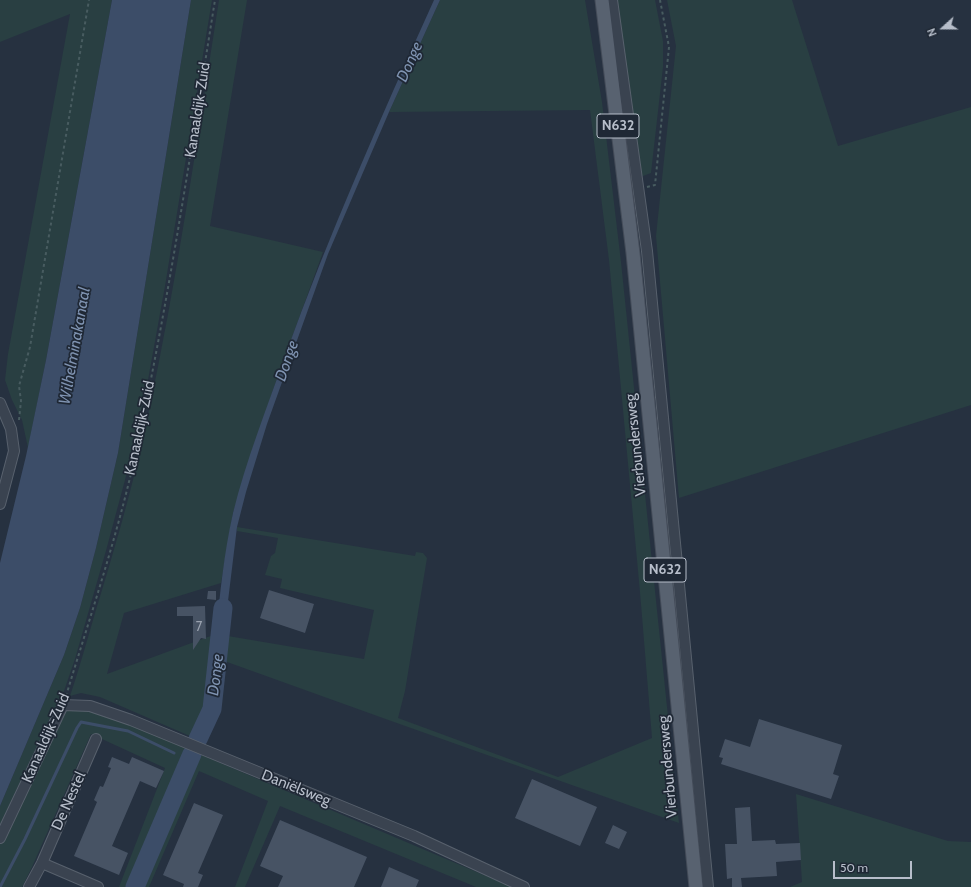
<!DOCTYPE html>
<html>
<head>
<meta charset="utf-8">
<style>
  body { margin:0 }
  #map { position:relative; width:971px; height:887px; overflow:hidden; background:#263140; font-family:Cabin,sans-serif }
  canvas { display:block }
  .north { position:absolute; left:923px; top:8px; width:40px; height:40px; -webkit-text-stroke:3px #1f2835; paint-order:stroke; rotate:249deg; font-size:11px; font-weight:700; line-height:16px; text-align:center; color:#b7beca }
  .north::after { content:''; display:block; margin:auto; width:14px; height:18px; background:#b7beca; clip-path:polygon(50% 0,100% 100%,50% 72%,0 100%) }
  .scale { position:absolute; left:833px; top:861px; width:79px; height:18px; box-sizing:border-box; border:2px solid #b7beca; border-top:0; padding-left:5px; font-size:12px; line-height:14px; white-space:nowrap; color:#b7beca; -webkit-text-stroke:3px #1f2835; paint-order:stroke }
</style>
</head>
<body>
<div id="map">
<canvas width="971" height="887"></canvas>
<div class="north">N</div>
<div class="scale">50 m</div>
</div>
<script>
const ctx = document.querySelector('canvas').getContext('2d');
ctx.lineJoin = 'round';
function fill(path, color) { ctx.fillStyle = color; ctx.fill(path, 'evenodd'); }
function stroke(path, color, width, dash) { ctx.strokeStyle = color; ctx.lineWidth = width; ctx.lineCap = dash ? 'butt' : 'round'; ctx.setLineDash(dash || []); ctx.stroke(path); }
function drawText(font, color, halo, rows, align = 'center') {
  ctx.font = font + ' Cabin,sans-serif'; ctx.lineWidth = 3.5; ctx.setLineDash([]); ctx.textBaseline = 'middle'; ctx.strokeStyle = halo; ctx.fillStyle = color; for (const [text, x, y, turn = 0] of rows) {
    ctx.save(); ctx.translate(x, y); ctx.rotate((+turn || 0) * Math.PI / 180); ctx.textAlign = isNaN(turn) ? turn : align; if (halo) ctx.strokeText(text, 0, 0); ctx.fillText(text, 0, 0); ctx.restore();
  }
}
const green = new Path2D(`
  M0,0H112L46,360L28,448L22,420L12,400L5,380L8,354L70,14L0,42Z
  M191,0H212L165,286L148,380L129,465L107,547L75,659L63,694L49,720L0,825V806L64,655L80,608L96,548L118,453Z
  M219,0H247L210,226L323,252L273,390L233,513L221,583L124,613L107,674L216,634L364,659L374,610L280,588L282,579L265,575L271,556L275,553L278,538L237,531V527L415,556L416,552L423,553L427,558L405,691L398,718L558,777L652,738L640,592L609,260L590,110L389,112L440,0H585L602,102L621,262L679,823L394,722L216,658L209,715L199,740L100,697L81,693L70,696C82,661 91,625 102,590C119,534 135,477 147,420C177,281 197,140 219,0Z
  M617,0H655L663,41V67L651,173L643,176L641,175Z
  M667,0H792L838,146L971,107V405L679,498L656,236L676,46Z
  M66,708H91L512,887H476L280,806L245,887H235L268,801L199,771L149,887H119L165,768L91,734L32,867L22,887H0V844Z
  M796,794L948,841L971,842V887H790L802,882Z`);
const water = new Path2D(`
  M112,0H191L118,453L96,548L80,608L64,655L0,806V563L26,456L46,360Z
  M434,0H440L389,112L328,254L267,424L246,492L237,527L224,634H216C220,593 224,553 233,513C246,460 267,408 285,356C329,234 381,117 434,0Z`);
const stream = new Path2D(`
  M0,887L25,839L77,728L81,722L128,731L174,753`);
const river = new Path2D(`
  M198,739L212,709L223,608
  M135,887L192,754`);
const building = new Path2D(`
  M269,590L314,604L305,633L260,618Z
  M208,591H216V600L207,599Z
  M205,606L206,639L201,638L193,650V616H177V607Z
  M759,719L842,745L833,774L839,776L831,799L721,764L723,758L719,757L725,739L750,747Z
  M112,757L129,764L132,757L164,771L156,788L140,781L112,846L128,853L119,875L74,856L97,802L94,800L100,786L103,787L111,768L108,767Z
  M532,779L597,807L580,846L515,818Z
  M194,803L223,815L198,873L203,875L198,887H183L184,884L163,875Z
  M750,807L752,841L775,840L776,844L800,843L801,860L776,862L777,876L741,878L742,887H732V878L727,879L725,844H737L735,808Z
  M280,820L367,857L354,887H278L283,876L260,866Z
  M613,825L627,832L619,849L605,843Z
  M389,867L419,880L416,887H381Z`);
const path = new Path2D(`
  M647,187L655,185L669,47L660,0
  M19,420L21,401L19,386L30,347L89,0
  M66,696C89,620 115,543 133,465C167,312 190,156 215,0`);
const minor = new Path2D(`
  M612,0L647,251L708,887
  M0,403L11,429L14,451L0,504
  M0,838L63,705L90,706L131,720L414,836L524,887
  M42,863L98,887
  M29,887L42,863L96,739`);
const major = new Path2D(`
  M602,0L633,253L696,887`);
const numberNames = [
  ["7",199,627]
];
const shields = [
  [618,126,42],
  [665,570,42]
];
const shieldNames = [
  ["N632",618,126],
  ["N632",665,570]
];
const streetNames = [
  ["Kanaaldijk-Zuid",198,110,-81],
  ["Kanaaldijk-Zuid",140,428,-78],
  ["Vierbundersweg",636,445,-96],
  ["Kanaaldijk-Zuid",46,738,-66],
  ["Vierbundersweg",668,767,-95],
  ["Daniëlsweg",296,788,22],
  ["De Nestel",69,801,-66]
];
const waterNames = [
  ["Donge",410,62,-66],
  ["Wilhelminakanaal",75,346,-80],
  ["Donge",287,361,-71],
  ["Donge",216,675,-83]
];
fill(green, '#293f42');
fill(water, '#3c4d68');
stroke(stream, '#3c4d68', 3);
stroke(river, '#3c4d68', 19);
fill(building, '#475364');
stroke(minor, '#58616d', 12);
stroke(major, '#444c59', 15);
stroke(path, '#485c60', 2, [3, 3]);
stroke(minor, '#3a4350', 10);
stroke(major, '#586270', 13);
drawText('13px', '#9ba3b0', null, numberNames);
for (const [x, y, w] of shields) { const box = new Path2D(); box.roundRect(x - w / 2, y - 12, w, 24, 3); ctx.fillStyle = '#1f2835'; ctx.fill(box); stroke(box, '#b7beca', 1); }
drawText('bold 14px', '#b7beca', null, shieldNames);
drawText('15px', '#b7beca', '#1f2835', streetNames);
drawText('italic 16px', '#7f93b1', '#1f2835', waterNames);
</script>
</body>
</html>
